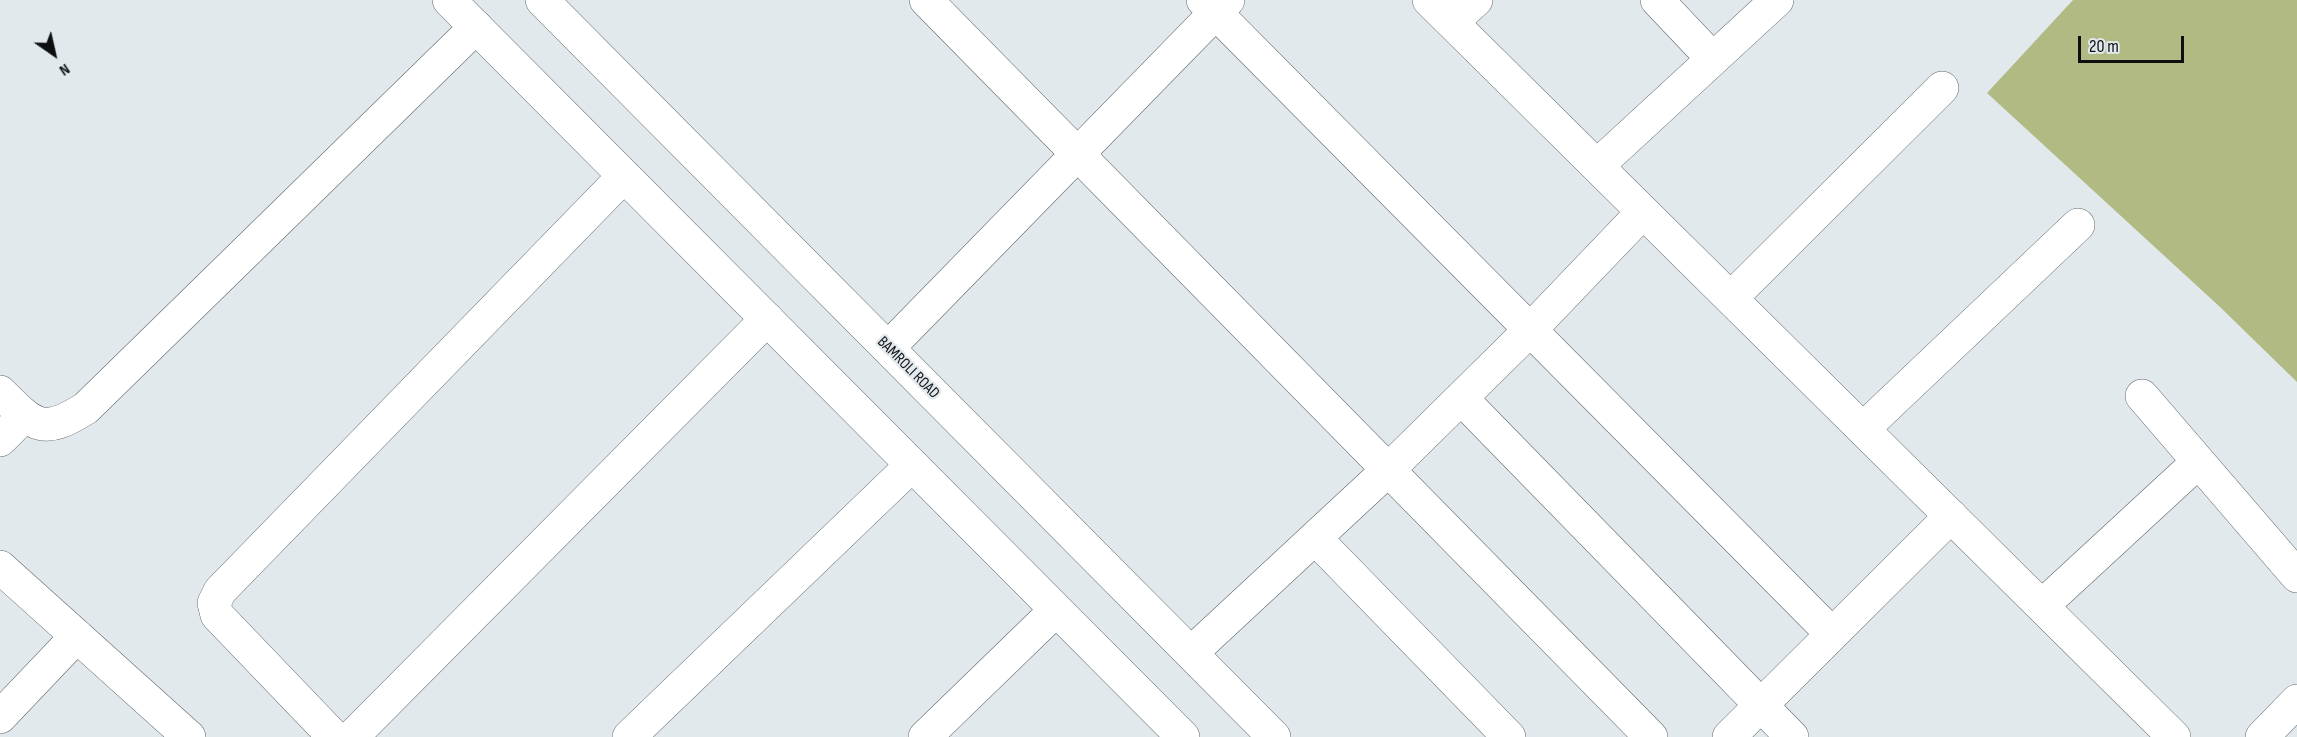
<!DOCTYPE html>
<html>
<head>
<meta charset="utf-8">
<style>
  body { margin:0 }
  #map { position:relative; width:2297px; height:737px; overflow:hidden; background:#e2e9ed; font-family:"Sofia Sans Condensed",sans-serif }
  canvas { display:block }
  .north { position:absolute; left:24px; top:24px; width:60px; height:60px; -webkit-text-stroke:4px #e2e9ed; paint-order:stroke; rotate:146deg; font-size:16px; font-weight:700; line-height:24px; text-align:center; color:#0d0f11 }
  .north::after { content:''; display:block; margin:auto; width:21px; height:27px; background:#0d0f11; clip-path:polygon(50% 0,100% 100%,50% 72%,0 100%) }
  .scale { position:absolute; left:2078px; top:36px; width:106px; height:27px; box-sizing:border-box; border:3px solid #0d0f11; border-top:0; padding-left:8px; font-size:18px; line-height:21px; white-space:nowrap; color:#0d0f11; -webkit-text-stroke:4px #e2e9ed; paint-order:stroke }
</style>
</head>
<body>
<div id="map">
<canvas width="2297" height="737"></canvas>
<div class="north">N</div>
<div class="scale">20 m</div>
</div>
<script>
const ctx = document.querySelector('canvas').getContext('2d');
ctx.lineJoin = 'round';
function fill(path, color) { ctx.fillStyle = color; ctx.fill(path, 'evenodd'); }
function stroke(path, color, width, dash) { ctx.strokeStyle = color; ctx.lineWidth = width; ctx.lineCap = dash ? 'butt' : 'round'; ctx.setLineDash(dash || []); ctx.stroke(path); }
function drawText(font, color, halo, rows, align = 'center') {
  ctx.font = font + ' "Sofia Sans Condensed",sans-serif'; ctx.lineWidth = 4.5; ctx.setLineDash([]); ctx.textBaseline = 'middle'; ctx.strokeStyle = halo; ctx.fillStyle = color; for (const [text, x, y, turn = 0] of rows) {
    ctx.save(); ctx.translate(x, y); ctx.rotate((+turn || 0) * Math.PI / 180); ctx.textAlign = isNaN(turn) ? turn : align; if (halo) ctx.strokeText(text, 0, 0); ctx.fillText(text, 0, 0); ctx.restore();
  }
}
const forest = new Path2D(`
  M2073,0H2297V382L2220,307L1987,93Z`);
const minor = new Path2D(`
  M926,0L1651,737
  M1203,0L1832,634
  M1429,0L2174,737
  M1657,0L1713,59
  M1452,22L1476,0
  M1597,166L1777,0
  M1731,298L1942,88
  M888,348L1228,0
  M0,392C34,426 42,436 86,408L476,27
  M2142,396L2297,576
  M1461,398L1792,737
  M1863,429L2078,225
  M0,440L24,416
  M1315,538L1509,737
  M0,567L189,737
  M2042,606L2198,462
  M1191,653L1388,470L1530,330L1643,212
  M0,717L77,636
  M334,737L217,615L214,603L220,591L624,176
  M352,737L767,319
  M629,737L912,465
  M925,737L1056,610
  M1729,737L1951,516
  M2262,737L2297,701`);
const tertiary = new Path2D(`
  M449,0L1183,737
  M542,0L1274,737`);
const streetNames = [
  ["BAMROLI ROAD",908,368,45]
];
fill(forest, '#b0ba82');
stroke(minor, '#60666a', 34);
stroke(tertiary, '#60666a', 34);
stroke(minor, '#fff', 33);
stroke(tertiary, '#fff', 33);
drawText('16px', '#0d0f11', '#e2e9ed', streetNames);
</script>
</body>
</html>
